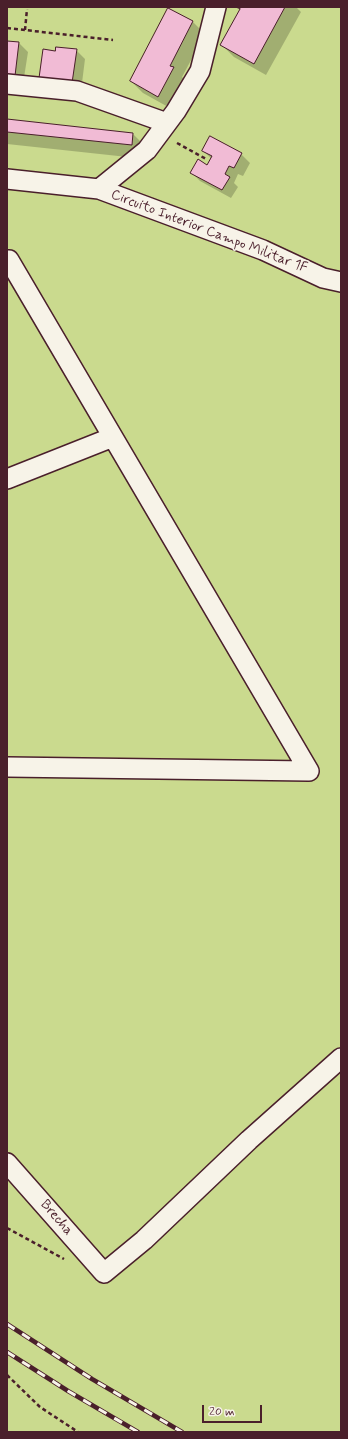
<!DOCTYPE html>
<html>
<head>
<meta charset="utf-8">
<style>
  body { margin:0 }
  #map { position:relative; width:348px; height:1439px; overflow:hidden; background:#f7f3e8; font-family:Mynerve,sans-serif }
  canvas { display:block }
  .frame { position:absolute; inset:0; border:8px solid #4a1f2b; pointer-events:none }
  .scale { position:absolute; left:202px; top:1405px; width:60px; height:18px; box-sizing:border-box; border:2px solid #4a1f2b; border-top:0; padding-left:5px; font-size:12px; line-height:14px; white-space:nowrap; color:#4a1f2b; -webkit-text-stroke:3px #f7f3e8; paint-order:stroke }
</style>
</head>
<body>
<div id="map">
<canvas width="348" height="1439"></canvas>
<div class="frame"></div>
<div class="scale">20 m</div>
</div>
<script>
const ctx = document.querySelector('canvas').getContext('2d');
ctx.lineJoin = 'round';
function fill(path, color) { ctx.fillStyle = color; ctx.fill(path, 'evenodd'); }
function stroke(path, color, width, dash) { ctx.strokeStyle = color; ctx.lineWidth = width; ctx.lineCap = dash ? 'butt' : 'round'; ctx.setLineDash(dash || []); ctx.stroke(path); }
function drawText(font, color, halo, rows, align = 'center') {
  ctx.font = font + ' Mynerve,sans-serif'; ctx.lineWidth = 3; ctx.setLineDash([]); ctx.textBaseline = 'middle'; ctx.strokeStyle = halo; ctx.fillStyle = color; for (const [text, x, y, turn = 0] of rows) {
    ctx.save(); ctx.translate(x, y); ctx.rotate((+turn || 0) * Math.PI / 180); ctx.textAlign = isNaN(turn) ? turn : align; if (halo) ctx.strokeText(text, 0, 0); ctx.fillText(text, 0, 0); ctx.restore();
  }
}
const green = new Path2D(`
  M7,7H341V1432H7Z`);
const shadow = new Path2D(`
  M236,7H296L301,12L266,75L234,57L222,45L241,11Z
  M169,9L193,22L205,34L182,77L185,80L170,108L143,93L131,81Z
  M7,42L19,43L28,52L23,84L7,82Z
  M44,50L56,52L76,50L85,59L81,91Z
  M7,120L133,134L147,148L146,159L7,144Z
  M211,137L241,154L250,163L243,176L238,174L234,183L238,187L231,198L200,181L192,173L208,166L212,159L203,151Z`);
const building = new Path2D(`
  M236,7H285L254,64L220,45L240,9Z
  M168,8L193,21L170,66L174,67L158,97L130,81Z
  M7,41L19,42L15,76L7,75Z
  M56,47L77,49L72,83L39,78L43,49L55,51Z
  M7,119L133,133L132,145L7,132Z
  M210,136L242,153L234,168L229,166L225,174L230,177L222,190L190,173L198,159L207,165L212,156L202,151Z`);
const path = new Path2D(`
  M7,28L113,40
  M25,30L27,9
  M177,143L206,159
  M7,1228L64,1259
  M7,1375L40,1407L78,1432`);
const minor = new Path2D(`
  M7,84L77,91L167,123
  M7,179L99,189L263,250L323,278L341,282
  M99,189L147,150L176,111L200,71L216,7
  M7,260H9L309,771L7,767
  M7,479L113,437
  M7,1163L104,1273L144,1240L249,1140L341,1058`);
const rail = new Path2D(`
  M7,1324L92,1379L182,1432
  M7,1352L68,1391L138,1432`);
const streetNames = [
  ["Circuito Interior Campo Militar 1F",209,232,21],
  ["Brecha",56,1218,49]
];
fill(green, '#cada8e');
fill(shadow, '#0003');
fill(building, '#f1bbd5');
stroke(building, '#4a1f2b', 1);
stroke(minor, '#4a1f2b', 22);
stroke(path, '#4a1f2b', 2.5, [4, 3]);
stroke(minor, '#f7f3e8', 19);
stroke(rail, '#4a1f2b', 4.5);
stroke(rail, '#f7f3e8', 3, [9]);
drawText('14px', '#4a1f2b', '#f7f3e8', streetNames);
</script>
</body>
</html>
